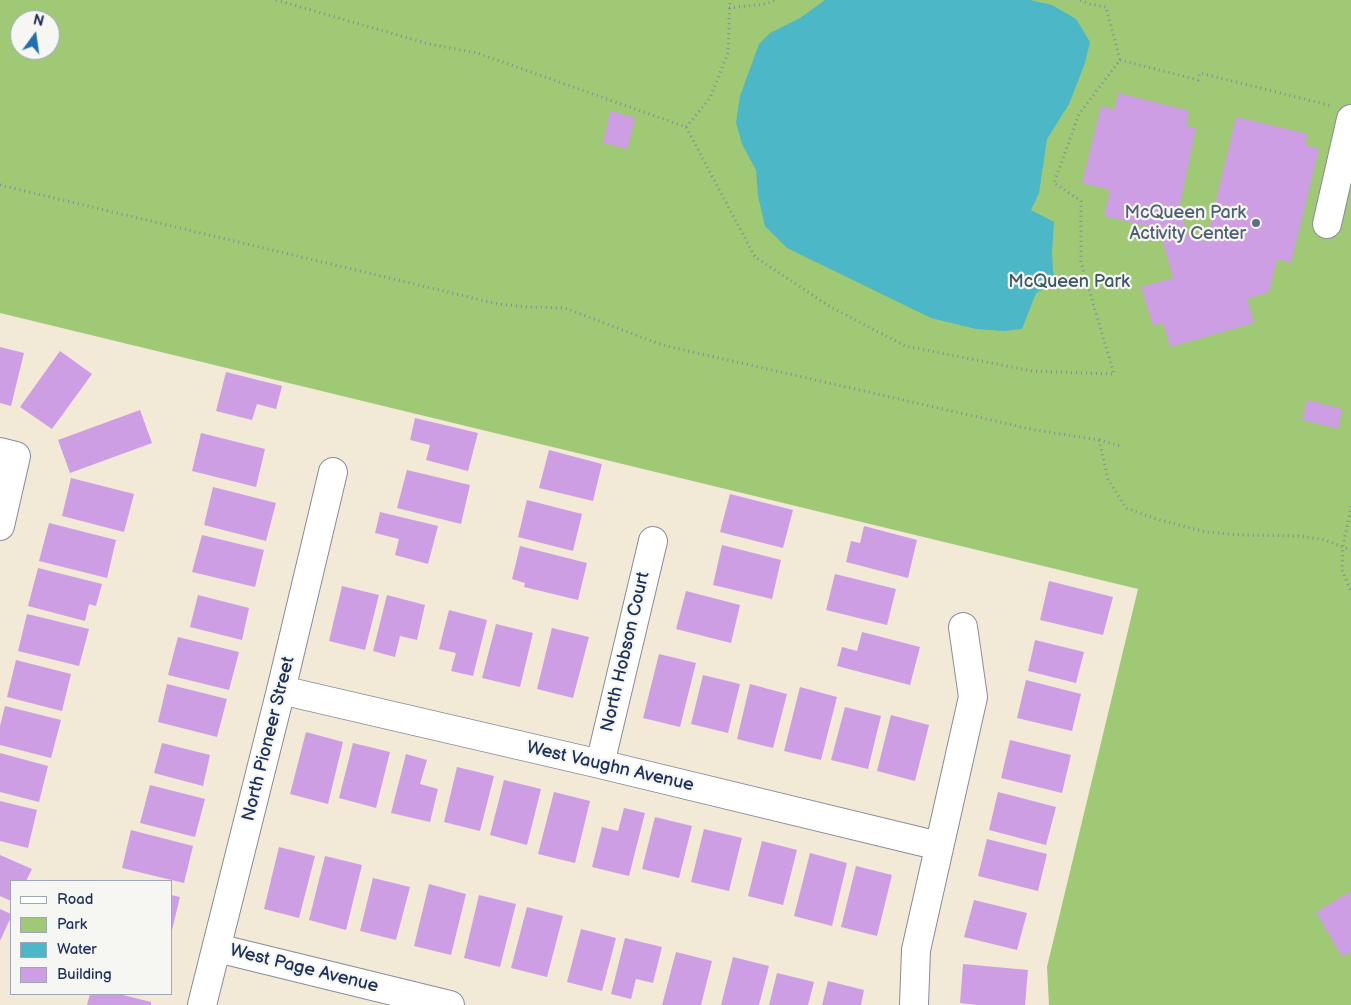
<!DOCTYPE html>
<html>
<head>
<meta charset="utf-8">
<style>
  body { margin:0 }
  #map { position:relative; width:1351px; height:1005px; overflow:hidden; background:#f3e9d7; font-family:"Balsamiq Sans",sans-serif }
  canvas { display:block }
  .legend { position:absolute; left:10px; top:880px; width:162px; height:115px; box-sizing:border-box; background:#f6f6f2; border:1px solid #9ea6b7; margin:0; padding:6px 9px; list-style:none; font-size:15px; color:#1b2f5e }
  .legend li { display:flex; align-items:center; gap:10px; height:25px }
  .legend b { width:25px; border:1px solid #9ea6b7 }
  .north { position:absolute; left:10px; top:10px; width:50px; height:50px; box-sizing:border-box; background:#f6f6f2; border:1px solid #9ea6b7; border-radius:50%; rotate:14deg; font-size:14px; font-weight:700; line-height:20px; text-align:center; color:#1b2f5e }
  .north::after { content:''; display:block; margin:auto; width:18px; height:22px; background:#1f6fb2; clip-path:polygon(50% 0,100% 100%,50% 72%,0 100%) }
</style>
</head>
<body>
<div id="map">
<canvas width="1351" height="1005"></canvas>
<ul class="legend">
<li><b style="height:6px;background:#fff"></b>Road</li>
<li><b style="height:14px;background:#9fc975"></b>Park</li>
<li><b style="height:14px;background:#4bb7c7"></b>Water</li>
<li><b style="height:14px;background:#ce9ee4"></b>Building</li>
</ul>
<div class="north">N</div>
</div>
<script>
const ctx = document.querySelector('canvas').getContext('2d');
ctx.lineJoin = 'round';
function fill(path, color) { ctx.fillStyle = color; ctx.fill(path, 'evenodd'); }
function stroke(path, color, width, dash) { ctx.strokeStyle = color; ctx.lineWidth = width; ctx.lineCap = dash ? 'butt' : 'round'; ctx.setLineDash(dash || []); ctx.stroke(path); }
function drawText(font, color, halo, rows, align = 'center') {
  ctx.font = font + ' "Balsamiq Sans",sans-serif'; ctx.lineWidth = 4.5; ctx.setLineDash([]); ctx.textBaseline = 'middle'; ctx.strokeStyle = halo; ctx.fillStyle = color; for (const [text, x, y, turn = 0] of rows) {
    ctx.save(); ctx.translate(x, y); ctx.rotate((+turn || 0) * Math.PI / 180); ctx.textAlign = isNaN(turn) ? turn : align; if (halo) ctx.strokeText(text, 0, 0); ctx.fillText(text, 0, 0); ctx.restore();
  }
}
const green = new Path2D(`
  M0,0H1351V1005H1049L1047,967L1138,589L0,313ZM20,20H50V50H20Z`);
const water = new Path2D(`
  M825,0H1030L1052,5L1076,19L1090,42L1085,63L1069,104L1047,139L1039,193L1031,210L1054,222L1052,252L1053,272L1059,282L1036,293L1022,329L1004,331L976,329L931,318L787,248L765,226L758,196L756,170L742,144L736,123L740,96L759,44L770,33L800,18Z`);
const building = new Path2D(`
  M1118,93L1189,111L1186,126L1196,128L1179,208L1189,237L1206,241L1236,117L1307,134L1305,145L1319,149L1291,263L1277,259L1269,292L1247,299L1254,323L1170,347L1163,323L1153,326L1141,287L1173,278L1159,229L1104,216L1110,190L1082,183L1101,106L1114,110Z
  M610,111L635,118L627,149L603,143Z
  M0,347L24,353L11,406L0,403Z
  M60,351L92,374L52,429L20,407Z
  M226,372L282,386L276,409L257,404L252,420L216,411Z
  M1307,400L1342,409L1338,429L1302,420Z
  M140,410L152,443L70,473L58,440Z
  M415,418L478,433L468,471L426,460L430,445L410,440Z
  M201,433L265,449L256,487L192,471Z
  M549,450L602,464L593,501L539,488Z
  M407,470L470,485L461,524L397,508Z
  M71,478L134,494L124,532L62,516Z
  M213,487L276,503L266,541L204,525Z
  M730,494L793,510L783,548L720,532Z
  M527,500L582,514L573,551L518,537Z
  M380,512L438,526L428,564L395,555L399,539L375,533Z
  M49,523L116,540L107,578L39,561Z
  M864,526L917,540L908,578L846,562L851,541L860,543Z
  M202,535L264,550L255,587L192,572Z
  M722,545L781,560L772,599L713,585Z
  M520,546L587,563L578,600L524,587L525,583L512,579Z
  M38,568L102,584L96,606L89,604L85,621L28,606Z
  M835,574L896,589L887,625L826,610Z
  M1049,581L1113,597L1103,635L1040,620Z
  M342,586L379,595L365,650L329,641Z
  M686,591L740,605L731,643L676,629Z
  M198,595L249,608L242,640L190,627Z
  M387,595L425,605L417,640L400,636L395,657L373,651Z
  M449,610L487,620L473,676L451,671L456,653L439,649Z
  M27,614L89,629L79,666L18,651Z
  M496,624L533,633L520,687L482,678Z
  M552,628L589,637L573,698L537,689Z
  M862,632L920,647L910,685L837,666L842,647L857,651Z
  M178,637L239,652L229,690L168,675Z
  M1035,640L1084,652L1076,683L1028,671Z
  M659,654L696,663L680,727L643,718Z
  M16,660L71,674L62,711L7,697Z
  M703,675L740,684L728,733L691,724Z
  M1026,680L1081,694L1072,731L1017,718Z
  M167,684L227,699L217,737L158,722Z
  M750,684L787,694L773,748L737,739Z
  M800,687L837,697L821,760L784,751Z
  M5,706L61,720L51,758L0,745V726Z
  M845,707L881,716L868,769L831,760Z
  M891,715L929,725L915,781L877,771Z
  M306,732L343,742L328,804L290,794Z
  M1010,740L1071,755L1062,793L1001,778Z
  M162,743L210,755L203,786L154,773Z
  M353,743L390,752L376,808L339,798Z
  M0,753L48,766L39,802L0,792Z
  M406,754L427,760L420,784L438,789L430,822L391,813Z
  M457,767L494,776L480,831L444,822Z
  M504,780L541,789L527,845L490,835Z
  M150,785L205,799L195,837L140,823Z
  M554,792L590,801L575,863L538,854Z
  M998,792L1056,807L1046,845L989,830Z
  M0,801L37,810L28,848L0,841Z
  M624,808L645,813L629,876L592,867L602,827L618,831Z
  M655,817L692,826L679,878L642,869Z
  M704,829L742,838L729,891L691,882Z
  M131,830L193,846L184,883L122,868Z
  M987,839L1047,854L1038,891L978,876Z
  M762,841L797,850L783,905L748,896Z
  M279,847L315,856L299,918L264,909Z
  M810,853L847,863L832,926L794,916Z
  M0,855L32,869L26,881H11V901L0,896Z
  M325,856L362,865L346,930L309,920Z
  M856,866L892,875L877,936L841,927Z
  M373,878L410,887L396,940L360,931Z
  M429,884L466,894L451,955L414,946Z
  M1351,891V951L1342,957L1316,912Z
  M171,895L180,897L172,930H171Z
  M479,895L516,904L500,967L464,958Z
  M974,900L1027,913L1017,950L964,937Z
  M527,907L563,916L547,977L511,968Z
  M0,909L11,914V917L0,941Z
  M581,929L616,938L602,991L567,982Z
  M625,938L662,947L653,983L636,979L631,999L611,994Z
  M676,952L712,961L701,1005H662Z
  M733,957L769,966L759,1005H721Z
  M963,964L1028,970L1025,1005H977L960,1003Z
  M777,973L814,982L808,1005H769Z
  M828,981L864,990L861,1005H822Z
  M90,994H119L151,1002V1005H87Z`);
const path = new Path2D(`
  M276,0L429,44L477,53L686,127L755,257L829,306L905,346L1032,371L1114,374L1081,262V201L1054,183L1079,114L1120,60L1106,7L1090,4L1080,0
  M729,8L766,4L776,0
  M1120,60L1198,80L1200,73L1332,106
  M686,127L710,98L728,53L730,0
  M0,185L498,304L528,307L565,308L662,345L1035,430L1099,440L1108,479L1126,508L1156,519L1206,532L1241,535L1300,536L1325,540L1351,550
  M1099,440L1120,446
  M1351,506L1343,546L1342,570L1351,592`);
const minor = new Path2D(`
  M1327,224L1351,119
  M0,452L16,456L0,526
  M281,690L600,764L939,846
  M600,764L653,541
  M217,948L450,1005
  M202,1005L281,690L333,472
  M914,1005L916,950L973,697L963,627`);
const markers = [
  [1256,223,5,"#5c6f8a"]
];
const serviceNames = [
  ["McQueen Park",1246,213],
  ["Activity Center",1246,234]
];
const parkNames = [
  ["McQueen Park",1069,282]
];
const streetNames = [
  ["North Hobson Court",626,652,-77],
  ["North Pioneer Street",269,739,-76],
  ["West Vaughn Avenue",610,767,13],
  ["West Page Avenue",304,969,14]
];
fill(green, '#9fc975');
fill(water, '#4bb7c7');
fill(building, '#ce9ee4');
stroke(minor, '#878c9a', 30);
stroke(path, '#878c9a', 3, [1, 4]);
stroke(minor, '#fff', 28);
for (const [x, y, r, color] of markers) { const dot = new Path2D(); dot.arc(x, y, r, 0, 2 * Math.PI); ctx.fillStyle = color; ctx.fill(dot); stroke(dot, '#f6f6f2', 2); }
drawText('18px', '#4e5e75', '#f6f6f2', serviceNames, 'right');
drawText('18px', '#3c5664', '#f6f6f2', parkNames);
drawText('18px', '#1b2f5e', '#f6f6f2', streetNames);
</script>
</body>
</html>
